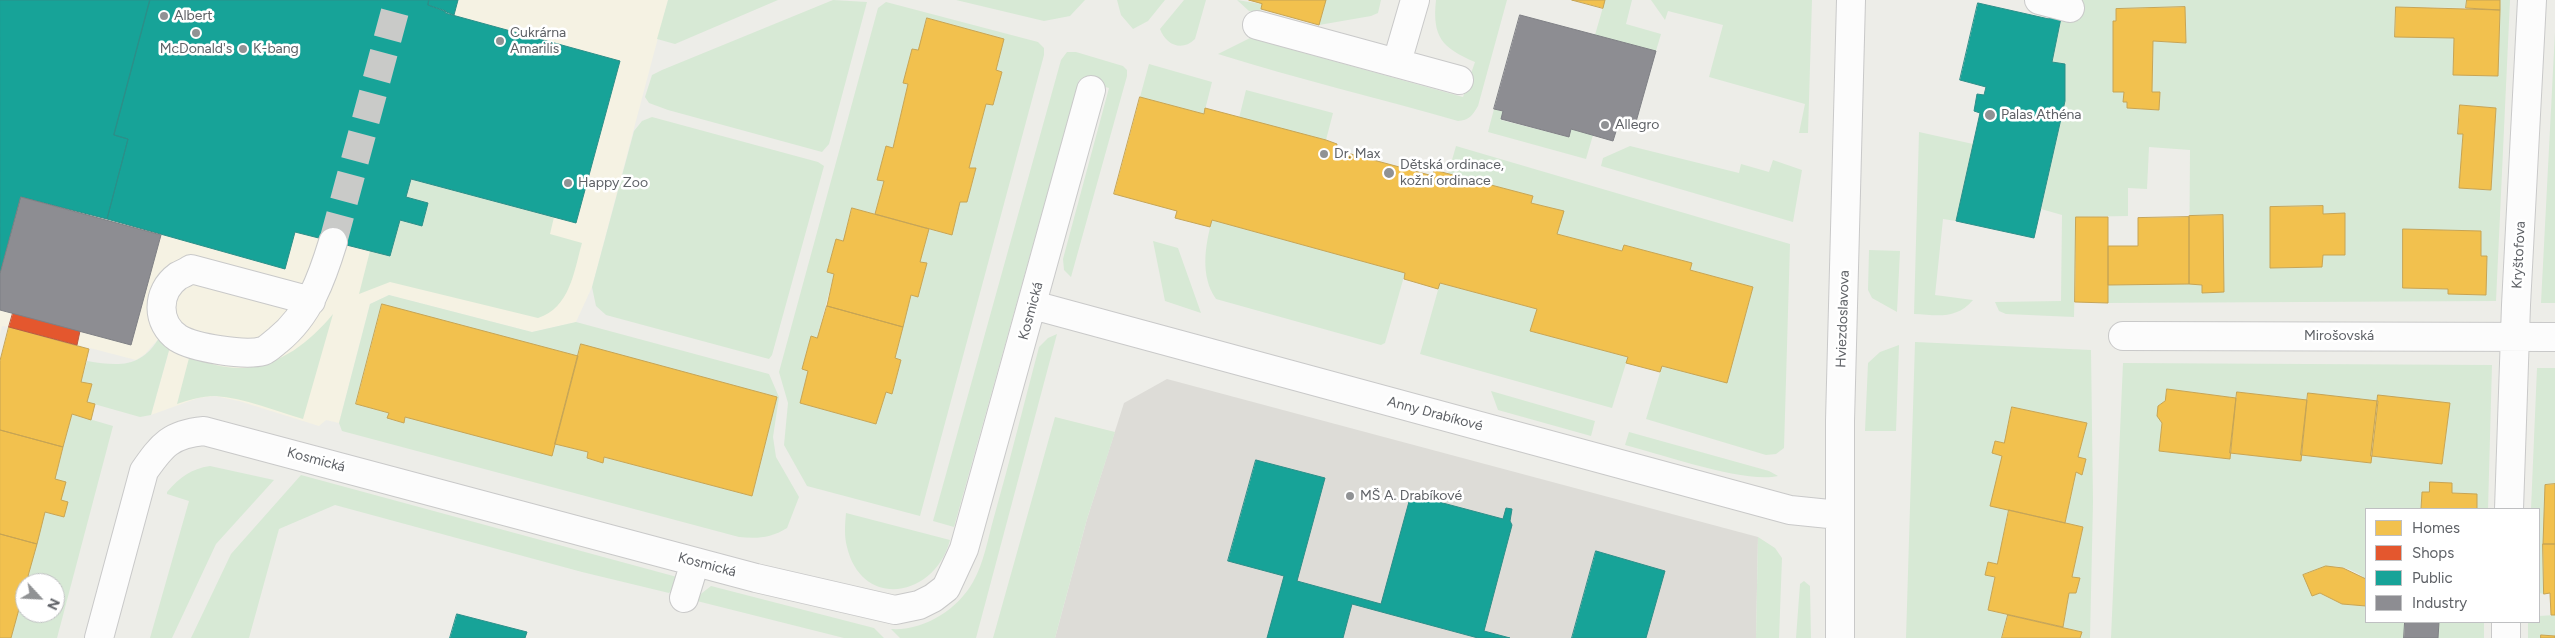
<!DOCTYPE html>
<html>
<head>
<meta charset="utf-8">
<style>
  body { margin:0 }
  #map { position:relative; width:2555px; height:638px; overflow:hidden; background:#edede8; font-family:Figtree,sans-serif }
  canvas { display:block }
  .legend { position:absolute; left:2365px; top:508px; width:175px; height:115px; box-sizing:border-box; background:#fff; border:1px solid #bfc0c2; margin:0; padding:6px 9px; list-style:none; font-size:15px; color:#5e6166 }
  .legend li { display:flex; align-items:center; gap:10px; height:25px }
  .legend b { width:25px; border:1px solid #bfc0c2 }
  .north { position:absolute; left:15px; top:573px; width:50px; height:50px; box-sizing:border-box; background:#fff; border:1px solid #bfc0c2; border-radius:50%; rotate:115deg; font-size:14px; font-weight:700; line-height:20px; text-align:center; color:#5e6166 }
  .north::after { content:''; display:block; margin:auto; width:18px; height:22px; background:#909294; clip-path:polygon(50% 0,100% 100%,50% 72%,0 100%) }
</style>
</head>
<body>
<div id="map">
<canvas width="2555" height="638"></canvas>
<ul class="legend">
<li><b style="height:14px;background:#f2c14e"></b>Homes</li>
<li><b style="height:14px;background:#e4572e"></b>Shops</li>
<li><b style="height:14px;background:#17a398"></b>Public</li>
<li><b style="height:14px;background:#8d8d92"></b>Industry</li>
</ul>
<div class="north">N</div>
</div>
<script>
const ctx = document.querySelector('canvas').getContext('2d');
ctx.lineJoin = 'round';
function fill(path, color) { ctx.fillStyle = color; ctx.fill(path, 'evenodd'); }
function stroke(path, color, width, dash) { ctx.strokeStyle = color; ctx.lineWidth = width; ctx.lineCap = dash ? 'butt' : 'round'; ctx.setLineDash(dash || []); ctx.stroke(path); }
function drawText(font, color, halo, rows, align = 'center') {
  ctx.font = font + ' Figtree,sans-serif'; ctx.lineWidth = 5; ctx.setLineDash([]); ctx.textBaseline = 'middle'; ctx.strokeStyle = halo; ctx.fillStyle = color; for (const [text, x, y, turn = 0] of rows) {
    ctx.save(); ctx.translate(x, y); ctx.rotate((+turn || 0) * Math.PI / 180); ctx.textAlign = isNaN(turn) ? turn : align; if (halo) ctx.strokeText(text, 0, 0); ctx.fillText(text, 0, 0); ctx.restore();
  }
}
const commercial = new Path2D(`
  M0,0H668L592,287L576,322L532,332L389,295L370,304L339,423L326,420L319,426L239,401L215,396L198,398L151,415L170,347L160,337L145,354L136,360L9,327L2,326L0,334Z`);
const education = new Path2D(`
  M1167,379L1758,537L1756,638H1055L1087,519L1124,403Z`);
const green = new Path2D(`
  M668,0H778L675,44L657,39Z
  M833,0L867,2L829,144L822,152L668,110L649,103L645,97L652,75L662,70Z
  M956,0H1085L1070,16L1044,21Z
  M1117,0H1165L1148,21L1133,29L1121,15Z
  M1184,0H1206L1195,39C1182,52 1166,45 1160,29Z
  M1237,0L1262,4L1260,14L1249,11Z
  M1326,0H1381L1378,13L1371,16L1319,25Z
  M1436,0H1507L1478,106C1472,116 1469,120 1458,121C1378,98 1297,79 1218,54L1250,38L1463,97L1475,62C1442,48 1432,37 1436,0Z
  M1605,0H1632L1626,24L1661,34L1656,51L1595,35Z
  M1651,0H1812L1808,133H1799L1805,104L1709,77L1723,25L1668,11L1665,20Z
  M2081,0H2467L2466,8L2396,7L2395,36L2454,38L2453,75L2498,76L2500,0H2510L2496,301L2108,303V285L2189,284L2190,150L2149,147L2147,189L2128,188V216L2076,217L2074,317L2006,314L1999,311L1995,302L2061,301L2062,215L2041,209L2065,101V65L2052,62L2062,13L2080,17ZM2185,7L2186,43L2153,41L2152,92H2160L2159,110L2128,108L2127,102H2123L2124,92H2113L2116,9ZM2460,105L2496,108L2491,190L2459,188L2463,134L2458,133ZM2322,206L2323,214L2345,213V255H2323L2322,267L2270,268V207ZM2403,229L2481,231V256H2487L2486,295L2449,294L2448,289L2403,288Z
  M886,2L1038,42L1044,48V55L920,516L807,486L784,445L788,403L779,372L878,8ZM927,18L1004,39L996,70L1002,72L993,105L986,104L969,168L976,169L967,202H960L951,235L929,229L920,262L927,263L918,297L911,295L895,358L901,360L892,394L886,392L876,424L800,403L808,371L802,369L811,336L817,338L834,274L827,272L836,239L843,241L852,208L875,214L884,181L877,179L886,146L893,148L908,84L903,83L912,49L918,50Z
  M2555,32V303H2541Z
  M1067,52H1076L1123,66L1127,70V76L1071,277L1064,270L1063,259L1109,88L1079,80L954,527L933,521L1061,60Z
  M1149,64L1212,82L1204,114L1140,97Z
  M1246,90L1333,113L1326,140L1239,118Z
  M1494,109L1503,111L1501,120L1568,137L1571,129L1593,135L1586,159L1488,132Z
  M652,117L818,162L824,166L772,355L769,359L606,315L596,306L592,287L634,131L642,121Z
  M1919,132L1973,144L1956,221L1943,219L1935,295L1973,300C1956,320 1937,315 1914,314Z
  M1456,146L1790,244L1784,448L1776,454L1766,455L1646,419L1662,366L1727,382L1753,287L1690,270L1691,263L1624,245L1622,251L1557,234L1563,211L1531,203L1533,196L1448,174Z
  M1630,146L1739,173L1741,164L1769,172L1773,160L1802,170L1793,222L1601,166L1603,158Z
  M411,179L554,217L550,234L582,243C574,271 570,308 538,318L390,282L359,294L370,251L390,256L400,220L422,225L428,203L406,197Z
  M1212,220L1405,273L1385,343L1381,345L1216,299C1200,276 1205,246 1212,220Z
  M1153,241L1178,248L1201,313L1165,301Z
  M1869,250L1900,251L1897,312L1872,298L1868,290Z
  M1440,283L1537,309L1530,331L1628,357L1612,408L1420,354Z
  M389,295L532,332L576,322L769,374L779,397L773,437L776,457L799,497L787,528C771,538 757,539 739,537L342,431L339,423L370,304ZM382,305L578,356L581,345L777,397L752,496L604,457L603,463L587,458L588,452L555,444L405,417L404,423L388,419L389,413L356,404Z
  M333,314L303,419C275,411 245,398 215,396C202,396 189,400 177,404L189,358C206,362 225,369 243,368C281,365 310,342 333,314Z
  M1057,334L976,638H900L891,629C924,631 957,610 973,582C984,563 988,538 994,517C1010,460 1024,404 1039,347L1048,338Z
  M160,336L170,347L151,415L140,417L87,402L92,385L81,382L87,361C118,366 142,369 160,336Z
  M1915,342L2091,350L2093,502L2090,638H2080L2081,632L2063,627L2069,593H2076L2080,579L2072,577L2083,527L2065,523L2076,472L2082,474L2086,459L2078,457L2087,423L2013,407L2004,443L1995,441L1993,453L2002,456L2009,510L1997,564L1988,562L1985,575L1995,577L1988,610L2008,615L2002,638H1906Z
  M1899,345L1896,431H1865L1868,363L1880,352Z
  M2123,363L2492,365L2488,509H2477V494L2452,493V483L2430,482L2429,492H2422L2421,509H2366V579C2342,562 2329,564 2304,576L2312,596L2320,593L2342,604L2366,606V622H2405L2404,638H2111ZM2167,389L2236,398L2237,392L2307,400L2308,394L2378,401L2450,403L2442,464L2371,456V463L2301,455L2300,461L2230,453L2229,459L2159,451L2162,423L2158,416V406L2165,401Z
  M2537,368H2555V484L2545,485L2544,594L2539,593V509H2531Z
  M1491,391L1595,421L1591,436L1498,410Z
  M72,414L113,426L57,638H11L19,609L25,613H55V583H38L39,579L28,576L45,512L64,517L67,502L61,500L55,479Z
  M1055,417L1115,432L1087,519L1055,638H993Z
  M1629,432L1769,471L1778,476C1746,484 1661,454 1625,445Z
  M210,466L274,480L216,544L172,638H150L189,501L167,494V492C180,477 191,469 210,466Z
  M301,475L677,577L675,587L669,593L582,572L335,505L279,529L249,638H191L231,554Z
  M846,513L950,540C935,598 862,610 847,547C844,536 845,524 846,513Z
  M1758,537L1775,548L1782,558L1779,638H1756Z
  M1804,581L1810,586L1811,638H1796L1800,584Z
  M711,586L874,628L884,638H844L693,600Z
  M2555,615V636L2541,635V638H2528V622H2539V616Z
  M2439,622H2484V638H2438Z`);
const homes = new Path2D(`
  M1249,0H1326L1319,25L1261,9L1262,4Z
  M1572,0H1605L1603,8Z
  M2467,0H2500V10L2466,8Z
  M2185,7L2186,43L2153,41L2152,92H2160L2159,110L2127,108V102H2123L2124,92H2113V21H2116V9Z
  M2396,7L2500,10L2498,76L2453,75L2454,38L2395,37Z
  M927,18L1004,39L996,70L1002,72L993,105L986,104L969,168H976L967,202H960L952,235L875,214L884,181L877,180L886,146L893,148L908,84L903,83L912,49L918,50Z
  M1140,97L1204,114L1205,108L1326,140L1337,144L1336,150L1433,176L1434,170L1533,196L1531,203L1564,211L1557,234L1622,251L1624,245L1692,263L1690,270L1753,287L1727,383L1662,366L1660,372L1626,363L1628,357L1530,331L1537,309L1440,283L1438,289L1404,279L1405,273L1212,220L1210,227L1175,218L1177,211L1114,194Z
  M2460,105L2496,108L2491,190L2459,188L2463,134H2458Z
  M2323,206V214L2345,213V255H2323L2322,267L2270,268V207Z
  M852,208L929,229L920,262L927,263L918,297L911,295L903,327L827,306L834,274L827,272L836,239L843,241Z
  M2223,215L2224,292L2202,293V285L2189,284V216Z
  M2076,217H2108V303L2075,302Z
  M2189,217V284L2108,285V246H2138V218Z
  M2403,229L2481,231V256H2487L2486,295L2448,294V289L2403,288Z
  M382,304L578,356L552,456L405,417L404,423L387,418L389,413L356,404Z
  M827,306L903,327L895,358L901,360L892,394L886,392L876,424L800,403L808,371L802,369L811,336L817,338Z
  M9,327L89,349L81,382L92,384L87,402L95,404L91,420L72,414L63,447L0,430V361Z
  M581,344L777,397L752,496L604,457L603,463L587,458L588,452L555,444Z
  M2167,389L2236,398L2230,459L2159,451L2162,423L2157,416L2158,406L2165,401Z
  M2237,392L2307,400L2301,461L2230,453Z
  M2308,393L2378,401L2371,463L2301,455Z
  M2378,395L2450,403L2442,464L2371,456Z
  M2012,407L2087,423L2078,457L2086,459L2082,475L2076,472L2065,523L1990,506L2002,456L1992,453L1995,441L2004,443Z
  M0,430L63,447L55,479L66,482L61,500L68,502L64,517L45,512L37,544L0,534Z
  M2430,482L2452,483V493L2477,494V509H2421L2422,492H2429Z
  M2555,484V544H2543L2545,485Z
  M2009,510L2083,527L2072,577L2080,578L2076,593H2069L2063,627L1988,610L1995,577L1985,575L1988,562L1997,564Z
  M0,534L37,544L28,576L39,579L38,583H25V611L19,609L11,638H0Z
  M2543,544H2555V615H2551L2550,593L2544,594Z
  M2326,566L2343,568L2366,579V606L2342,604L2320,593L2312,596L2303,575Z
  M2008,615L2082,632L2080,638H2002Z
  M2541,635L2555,636V638H2541Z`);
const shops = new Path2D(`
  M0,175L25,181L0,271Z
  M13,313L80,331L77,345L9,327Z`);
const public = new Path2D(`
  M0,0H150L114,135L128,139L107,219L21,197L0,274Z
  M150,0H429L428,5L446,11L445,13L620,61L576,223L411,179L406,197L428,203L422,226L400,220L390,256L295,232L285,269L107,219L128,139L114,135Z
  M429,0H458L454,15L428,5Z
  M1978,3L2049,19L2051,11L2062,13L2052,62L2065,64V101L2034,238L1956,221L1980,113L1974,111L1977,94L1984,95L1986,87L1960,80Z
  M1256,460L1325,478L1297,581L1381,604L1410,498L1423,502L1424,498L1503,519L1506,508L1512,509L1510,521L1512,525L1484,631L1510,638H1478L1352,604L1343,638H1267L1284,576L1228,561Z
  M1596,551L1665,571L1646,638H1572Z
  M457,614L527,632L525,638H450Z`);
const industry = new Path2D(`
  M1520,15L1656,51L1634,129L1618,125L1613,141L1571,129L1569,137L1501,119L1503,111L1494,109Z
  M21,197L161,235L131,345L0,310V274Z
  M2405,622H2439L2438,638H2404Z`);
const minorTunnel = new Path2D(`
  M333,242L398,0`);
const minor = new Path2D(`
  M2039,0L2070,8
  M1257,25L1459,80
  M1397,62L1415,0
  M311,301L191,269C187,272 182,274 178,276C156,292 156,323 178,338C194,348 245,356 263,351C268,349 274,343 278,340C309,315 322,278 333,242
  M1033,305L1790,510L1839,515
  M2123,336L2555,337
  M2509,509L2516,305L2532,0
  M684,598L695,562
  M99,638L144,471C162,445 171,434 204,431L756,578L895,610L919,605L933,598L946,588L964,549L1091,90
  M1840,638V421L1851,0
  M2506,638V622`);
const markers = [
  [164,16,5,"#909294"],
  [196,33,5,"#909294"],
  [500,41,5,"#909294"],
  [243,49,5,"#909294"],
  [1990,115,6,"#909294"],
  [1605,125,5,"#909294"],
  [1324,154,5,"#909294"],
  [1389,173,6,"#909294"],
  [568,183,5,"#909294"],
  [1350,496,5,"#909294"]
];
const poiNames = [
  ["Albert",174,16],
  ["Cukrárna",510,33],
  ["Amarilis",510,49],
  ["McDonald's",196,49,"center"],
  ["K-bang",253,49],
  ["Palas Athéna",2001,115],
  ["Allegro",1615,125],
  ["Dr. Max",1334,154],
  ["Dětská ordinace,",1400,165],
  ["kožní ordinace",1400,181],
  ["Happy Zoo",578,183],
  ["MŠ A. Drabíkové",1360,496]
];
const streetNames = [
  ["Kryštofova",2519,255,-87],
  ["Kosmická",1031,311,-75],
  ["Hviezdoslavova",1843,319,-88],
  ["Mirošovská",2339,336],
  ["Anny Drabíkové",1435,414,15],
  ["Kosmická",316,460,15],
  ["Kosmická",707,565,15]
];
fill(commercial, '#f5f2e3');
fill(education, '#dddcd7');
fill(green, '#d7e9d5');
fill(homes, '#f2c14e');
stroke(homes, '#c6a455', 1);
fill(shops, '#e4572e');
stroke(shops, '#bc5a3f', 1);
fill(public, '#17a398');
stroke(public, '#2c8f89', 1);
fill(industry, '#8d8d92');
stroke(industry, '#7f8085', 1);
stroke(minorTunnel, '#c9cac8', 28, [28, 14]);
stroke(minor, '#c9c9c9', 30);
stroke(minor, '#fcfcfc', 28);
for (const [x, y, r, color] of markers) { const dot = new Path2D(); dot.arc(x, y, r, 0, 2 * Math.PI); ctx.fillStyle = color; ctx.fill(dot); stroke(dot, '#fff', 2); }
drawText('14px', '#5e6166', '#fff', poiNames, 'left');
drawText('14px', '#5e6166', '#fff', streetNames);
</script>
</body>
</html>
